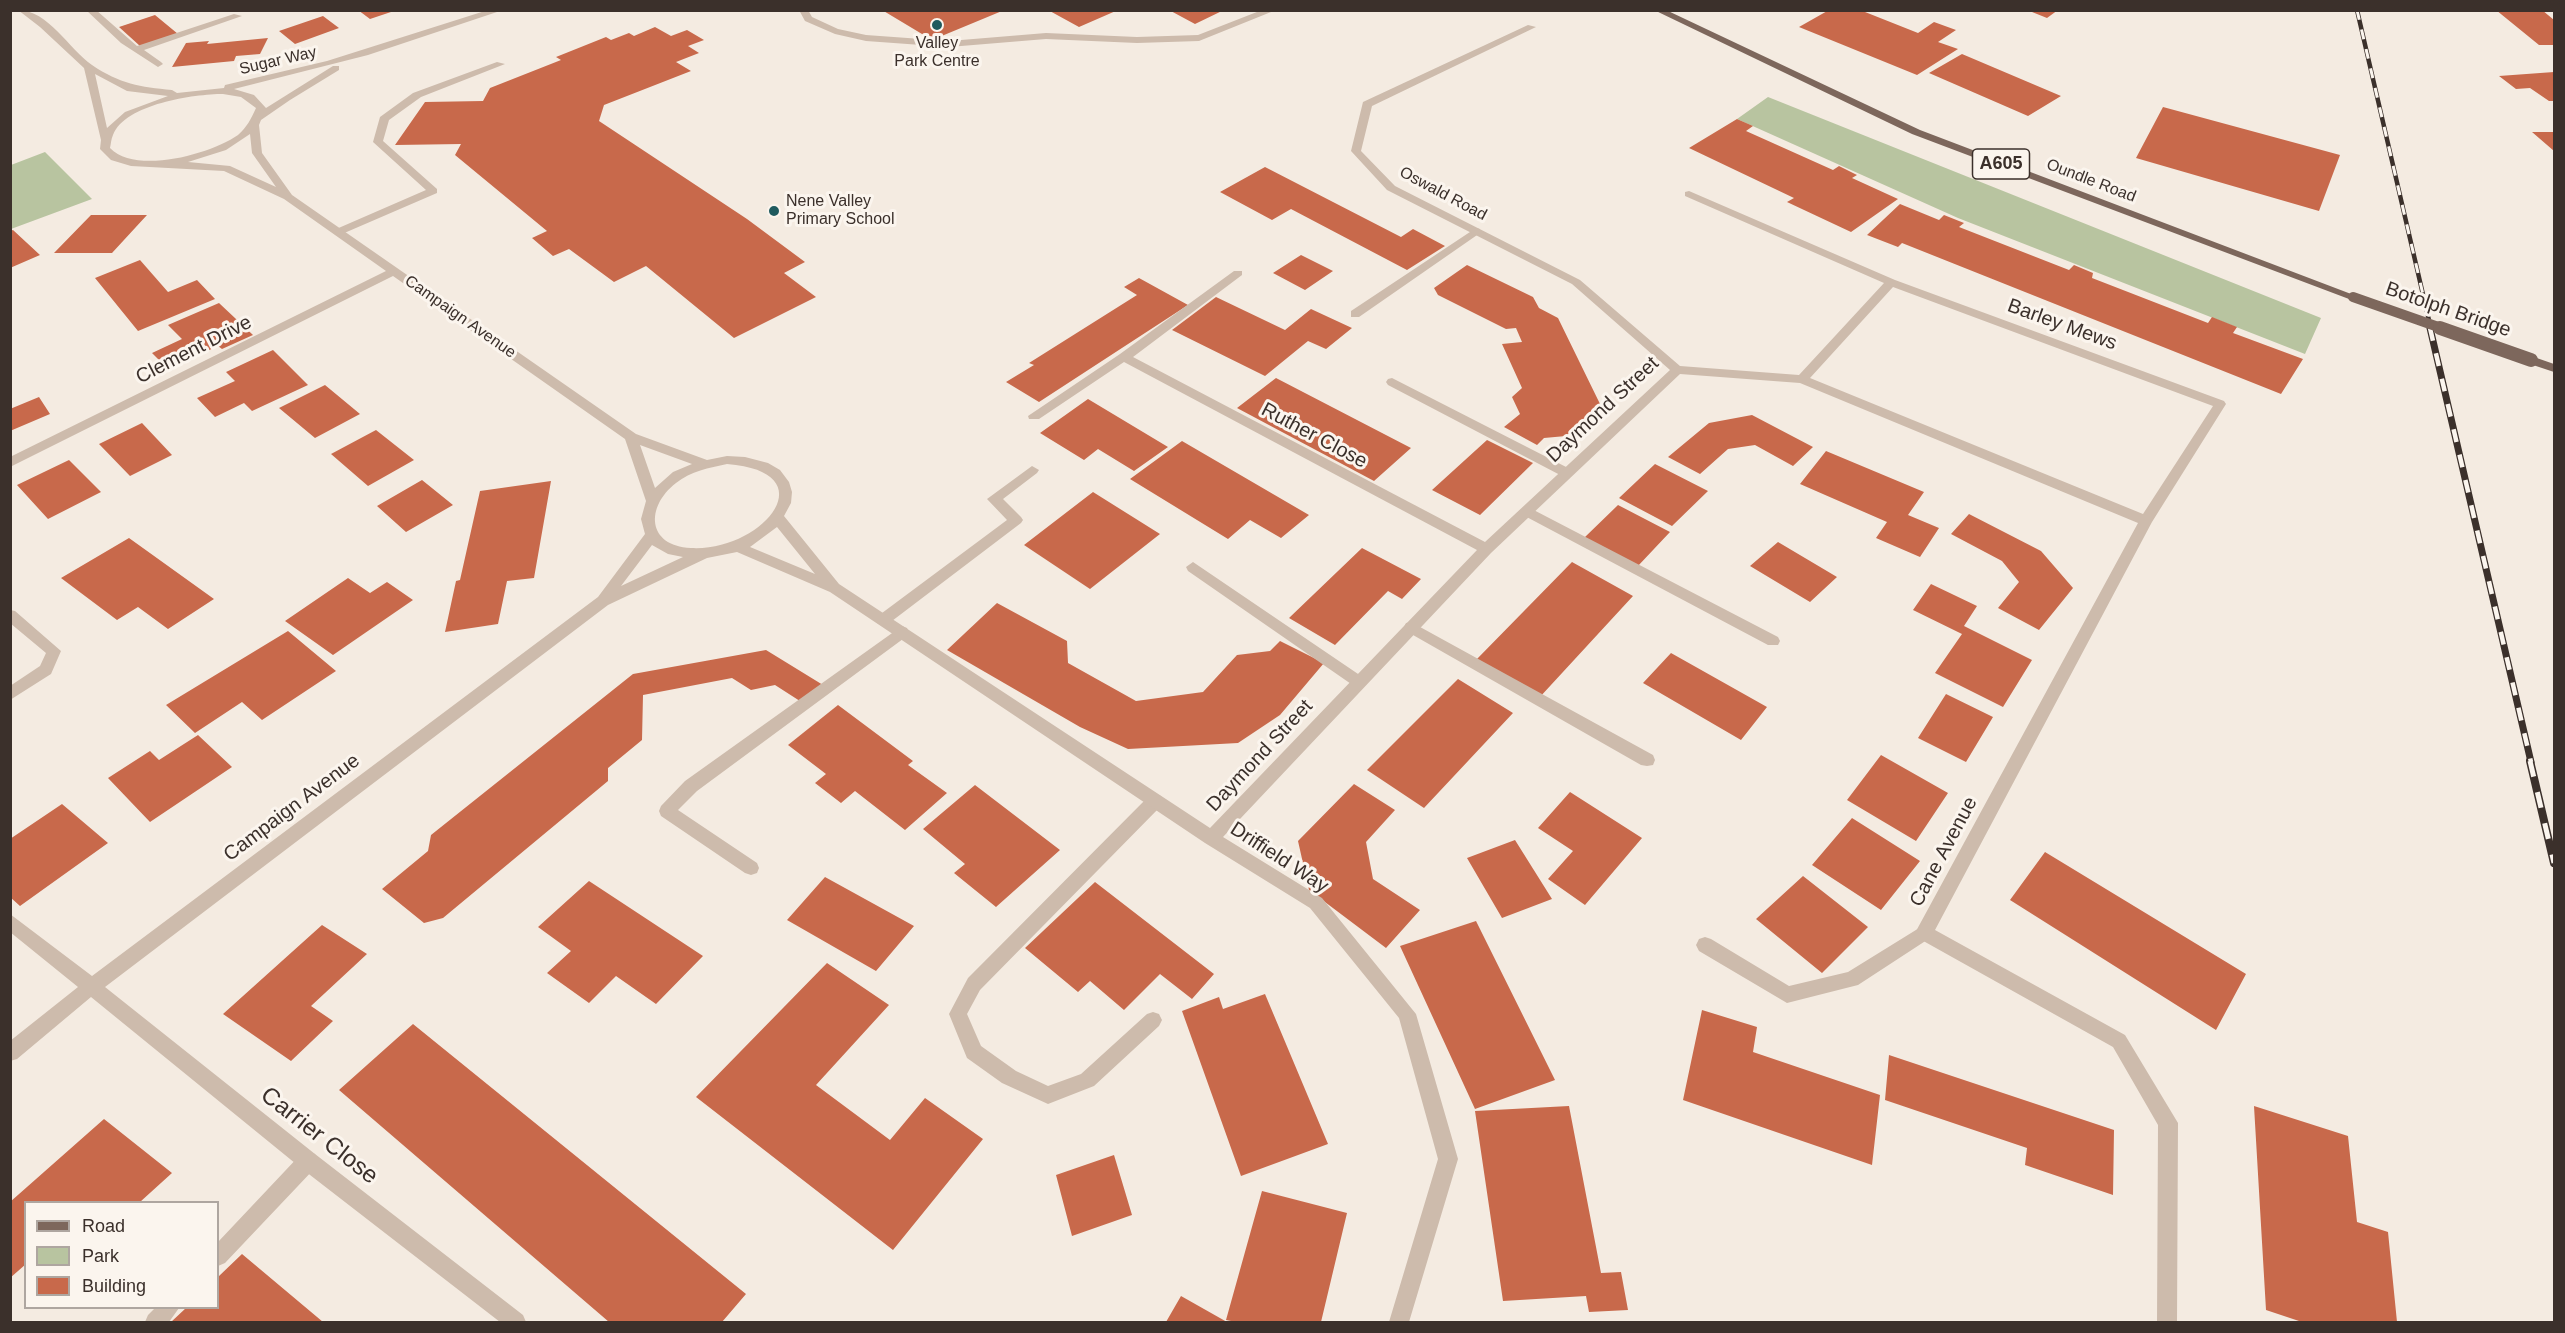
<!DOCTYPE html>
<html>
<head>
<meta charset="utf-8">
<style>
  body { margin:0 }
  #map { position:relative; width:2565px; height:1333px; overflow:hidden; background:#f4ebe1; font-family:Arial,sans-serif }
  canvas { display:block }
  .frame { position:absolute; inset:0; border:12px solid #3b302b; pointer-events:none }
  .legend { position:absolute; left:24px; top:1201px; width:195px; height:108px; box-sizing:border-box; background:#fbf5ee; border:2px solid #aea6a0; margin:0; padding:8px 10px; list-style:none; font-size:18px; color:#3b302b }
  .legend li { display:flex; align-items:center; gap:12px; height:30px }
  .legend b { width:30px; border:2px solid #aea6a0 }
</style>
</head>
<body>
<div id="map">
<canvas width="2565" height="1333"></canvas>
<div class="frame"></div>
<ul class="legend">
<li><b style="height:8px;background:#7d675c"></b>Road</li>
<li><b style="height:16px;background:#b8c4a0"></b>Park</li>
<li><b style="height:16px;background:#c8694b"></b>Building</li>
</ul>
</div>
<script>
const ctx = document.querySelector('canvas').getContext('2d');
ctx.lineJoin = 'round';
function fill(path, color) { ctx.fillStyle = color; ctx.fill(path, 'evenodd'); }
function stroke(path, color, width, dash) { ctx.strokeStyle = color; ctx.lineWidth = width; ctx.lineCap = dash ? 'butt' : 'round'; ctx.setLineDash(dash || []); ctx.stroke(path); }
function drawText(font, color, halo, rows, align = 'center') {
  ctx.font = font + ' Arial,sans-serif'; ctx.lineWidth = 6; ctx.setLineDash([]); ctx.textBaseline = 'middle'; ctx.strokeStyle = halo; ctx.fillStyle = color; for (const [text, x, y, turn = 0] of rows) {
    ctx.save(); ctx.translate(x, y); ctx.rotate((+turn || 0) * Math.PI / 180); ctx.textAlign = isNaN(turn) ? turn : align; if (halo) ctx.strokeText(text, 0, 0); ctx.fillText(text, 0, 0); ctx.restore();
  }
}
const green = new Path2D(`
  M1768,97L2321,318L2305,354L1958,218L1737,119Z
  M45,152L92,199L11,229V165Z`);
const building = new Path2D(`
  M358,10H394V11L370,19Z
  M882,10H1002V11L932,40Z
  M1048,10H1118L1079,27Z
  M1169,10H1224L1195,24Z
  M1829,10H1860L1918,33L1934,22L1956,30L1938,42L1958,49L1917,75L1799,27Z
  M2027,10H2058L2047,18Z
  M2496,10H2542L2554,20V45H2539Z
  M155,15L178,34L140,46L119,27Z
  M323,16L339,28L295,44L279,31Z
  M655,27L671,36L687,30L704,40L688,46L699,53L676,62L691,71L604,105L599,121L747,219L805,262L784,273L816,297L734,338L646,266L614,282L569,249L553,256L532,238L547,231L455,155L461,144L395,145L425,102L483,101L490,88L561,60L556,57L606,37L611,40L629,33L634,36Z
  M268,38L260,54L236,56L234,61L172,67L186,43L209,41L207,44Z
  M1962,54L2061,96L2028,116L1929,73Z
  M2554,72V101H2549L2530,88L2516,89L2499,76Z
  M2163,107L2340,155L2319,211L2136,158Z
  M1737,119L1753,126L1746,131L1833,170L1839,166L1857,175L1852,178L1898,199L1851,232L1787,202L1794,198L1689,148Z
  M2532,132H2554V151Z
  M1265,167L1401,237L1413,229L1445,246L1407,270L1291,209L1272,220L1220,192Z
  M1900,204L1939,220L1944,215L1964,223L1959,227L2069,270L2074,265L2093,273L2092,278L2208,323L2212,317L2237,327L2233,333L2303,359L2281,394L1902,243L1898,247L1867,235Z
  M91,215H147L112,253H54Z
  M13,230L40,255L10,268V231Z
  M1301,255L1333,271L1305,290L1273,273Z
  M140,260L168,292L197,280L215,299L138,331L95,278Z
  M1467,265L1533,297L1539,308L1558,318L1601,406L1566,436L1544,438L1537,445L1504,427L1520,414L1512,397L1522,388L1502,344L1522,342L1516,328L1506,329L1438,295L1434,288Z
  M1139,278L1188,305L1039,402L1006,382L1034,365L1029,363L1137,295L1124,287Z
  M1216,297L1285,330L1311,309L1352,328L1326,349L1308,341L1265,376L1172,330Z
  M219,303L253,335L222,349L218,346L168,369L152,353L182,339L168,325Z
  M273,350L308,385L252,411L244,403L215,417L197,398L235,381L226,372Z
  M1276,378L1411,448L1374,481L1237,408Z
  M325,385L360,414L315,438L279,408Z
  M39,397L50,414L10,431V409Z
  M1088,399L1168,447L1134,471L1098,449L1084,460L1040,433Z
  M1752,415L1813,447L1793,466L1755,445L1728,449L1700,474L1668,457L1709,423Z
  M142,423L172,455L130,476L99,444Z
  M376,430L414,460L368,486L331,454Z
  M1487,440L1533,463L1480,515L1432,490Z
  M1182,441L1309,515L1281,538L1250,520L1228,539L1130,479Z
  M1826,451L1924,492L1908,515L1939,528L1920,557L1876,538L1887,522L1800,484Z
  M69,460L101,492L48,519L17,485Z
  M1655,464L1708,491L1672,526L1619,498Z
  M422,480L453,505L406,532L377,506Z
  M551,481L534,578L507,581L498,624L445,632L456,581L460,580L480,491Z
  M1093,492L1160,534L1090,589L1024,545Z
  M1618,505L1670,532L1637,567L1584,538Z
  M1969,514L2041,551L2073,588L2039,630L1998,608L2019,582L2002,561L1951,534Z
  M129,538L214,599L168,629L138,607L117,620L61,578Z
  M1778,542L1837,577L1810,602L1750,566Z
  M1362,548L1421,579L1402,599L1388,591L1335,645L1289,618Z
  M1572,562L1633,596L1539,698L1476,660Z
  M348,578L370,593L387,582L413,600L333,655L285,621Z
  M1931,584L1977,606L1964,626L2032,660L2003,707L1935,673L1962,634L1913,610Z
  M997,603L1067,641L1068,663L1136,701L1203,692L1237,655L1270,651L1280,641L1324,663L1280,715L1238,743L1128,749L1080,727L947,650Z
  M288,631L336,671L262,720L242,702L195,733L166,705Z
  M766,650L823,685L803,703L775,685L751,690L732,678L643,695L642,740L608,768V781L443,918L424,923L382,889L428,851L431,835L633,674Z
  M1671,653L1767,707L1741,740L1643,683Z
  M1458,679L1513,713L1424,808L1367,770Z
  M1946,694L1993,717L1966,762L1918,738Z
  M838,705L913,761L908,765L947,793L905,830L855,791L841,803L815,783L826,774L788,745Z
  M198,735L232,767L150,822L108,778L150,751L159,760Z
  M1881,755L1948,793L1916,841L1847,800Z
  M1354,784L1395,810L1366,842L1373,879L1420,910L1386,948L1309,890L1298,841Z
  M975,785L1060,850L996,907L954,873L965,864L923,829Z
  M1570,792L1642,838L1585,905L1548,879L1573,851L1538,828Z
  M62,804L108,843L20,906L10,897V839Z
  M1852,818L1920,861L1881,910L1812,865Z
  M1515,840L1552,899L1502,918L1467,858Z
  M2045,852L2246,974L2216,1030L2010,900Z
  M1803,876L1868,927L1822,973L1756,919Z
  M825,877L914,926L876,971L787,920Z
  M589,881L703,956L656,1004L616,976L589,1003L547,973L571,951L538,927Z
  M1095,882L1214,974L1192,999L1160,974L1124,1010L1090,981L1078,992L1025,948Z
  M1476,921L1555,1080L1475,1109L1400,946Z
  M322,925L367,954L311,1006L333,1021L291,1061L223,1014Z
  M827,963L889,1005L816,1085L890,1140L925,1098L983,1139L893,1250L696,1097Z
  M1265,994L1328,1144L1241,1176L1182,1011L1219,997L1223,1009Z
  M1702,1010L1757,1027L1753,1052L1880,1095L1872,1165L1683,1100Z
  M413,1024L746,1294L722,1322H609L339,1090Z
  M1889,1055L2114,1130L2113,1195L2025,1165L2027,1148L1885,1100Z
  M1569,1106L1601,1273L1621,1272L1628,1310L1589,1312L1586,1296L1503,1301L1475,1111Z
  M2254,1106L2348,1136L2357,1222L2388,1232L2397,1322H2302L2266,1310Z
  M104,1119L172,1173L140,1202H26V1264L10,1278V1202Z
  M1114,1155L1132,1215L1072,1236L1056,1175Z
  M1262,1191L1347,1213L1321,1322H1236L1226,1320Z
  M242,1254L323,1322H171L186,1308H218V1277Z
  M1181,1296L1227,1322H1166Z`);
const service = new Path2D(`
  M86,10H96L137,46L234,14L242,16L144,50L161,62L163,64L158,67L121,43Z
  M799,10H808L812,17L838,29L866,35L949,41L1046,33L1137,37L1198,35L1262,10H1276L1199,41L1137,43L1046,39L949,47L866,41L835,34L805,21Z
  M497,62L505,64L421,97L389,120L383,141L437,189V193L342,234H334V230L426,190L373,142L380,117L413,93Z
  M1476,228L1480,229V233L1359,317H1351V311Z
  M1392,378L1572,470L1574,473L1567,478L1562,476L1388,385L1386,382L1388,379Z
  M1032,466L1039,470L1037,473L1003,499L1021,517L1023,520L1021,523L888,624H878L876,620L878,616L1007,520L987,499Z
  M1526,506L1778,637L1780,641L1778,645H1768L1521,514L1519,511Z
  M1193,562L1364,678L1367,682L1364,686H1354L1188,571L1186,567Z
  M10,610L15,611L61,651L51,674L10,700V686L40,666L46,653L10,623Z
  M1411,622L1653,755L1655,760L1653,765L1647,766L1641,765L1406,631L1404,627L1406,623Z
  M902,626L907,628L909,632L907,636L697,791L678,810L757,863L759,868L757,873L751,875L745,873L661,816L659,811L661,806L685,781Z
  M1155,794L1161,796L1163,801L1161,806L980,990L967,1014L981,1046L1016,1071L1048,1086L1081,1074L1147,1014L1153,1012L1159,1014L1162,1020L1159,1026L1094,1086L1048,1104L1002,1083L967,1058L949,1014L968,978L1149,796Z
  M1924,925L1930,928L1933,933L1930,938L1858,985L1787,1003L1699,951L1696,945L1699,939L1705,937L1711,939L1789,986L1848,972Z
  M308,1151L315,1154L318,1161L315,1168L225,1263L218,1266V1242L301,1154Z
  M155,1308H179L169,1322H145L148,1315Z`);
const minor = new Path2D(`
  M18,10C48,10 69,49 92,65C120,84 140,87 172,90L177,93L224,88L225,85L327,61L488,10H503L368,55L234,89L254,95L266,108L333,66H339V70L290,100L261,120L259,125L262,153L292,195L636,434L707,460L727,456L745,457L768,463L780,470L789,482L792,492L791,503L784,516L839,584L1210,828L1477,550L1124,362L1039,419H1029L1028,416L1120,354L1234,271H1242V275L1133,357L1485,542L1670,370L1572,284L1387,190L1351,151L1363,102L1528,25L1536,27L1372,106L1361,151L1395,186L1580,280L1680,366L1799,375L1884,283L1685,196V192L1689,191L1895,280L2224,401L2226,404L2152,522L1935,930L2125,1035L2178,1123L2177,1322H2157L2158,1125L2113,1047L1918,938L1915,933L2138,523L1800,383L1680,374L1491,553L1223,837L1322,898L1416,1014L1458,1159L1409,1322H1389L1438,1159L1399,1018L1310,908L1205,843L830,592L737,552L707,558L608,605L105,987L315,1154L523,1315L526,1322H500L301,1168L91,997L17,1059L10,1061V1041L78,987L10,932V914L92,976L598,597L645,534L641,519L646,501L625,439L393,276L10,467V457L386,271L284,199L224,171L131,166L111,160L100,149L101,140L84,68L40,27ZM95,74L127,91L168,96L125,112L107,128ZM223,94L241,97L256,108C251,119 247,127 238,135C211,154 136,175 110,148C111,144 111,139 113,135C125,104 194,94 223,94ZM250,134L252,153L276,187L230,166L188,162L226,150ZM1893,287L2213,406L2143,514L1810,378ZM640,445L692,464L673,472L655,488ZM727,464C829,472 762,552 691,548C647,546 645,507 676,483C691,471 709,468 727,464ZM777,527L815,574L750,547ZM652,545L668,554L683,557L621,586Z`);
const primary = new Path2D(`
  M1654,10H1666L1920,130L2359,297L2357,299H2349L1912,134Z
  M2531,356L2554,364V372L2527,363L2525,360Z`);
const railFar2 = new Path2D(`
  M2357,10L2431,329`);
const railFar1 = new Path2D(`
  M2430,328L2531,762`);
const rail = new Path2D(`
  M2530,761L2554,863`);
const primaryBridgeFar1 = new Path2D(`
  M2353,297L2444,329`);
const primaryBridge = new Path2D(`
  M2440,328L2531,360`);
const markers = [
  [937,25,6,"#1f5a5e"],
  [774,211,6,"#1f5a5e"]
];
const farPoinames = [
  ["Valley",937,44],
  ["Park Centre",937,62],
  ["Nene Valley",786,202,"left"],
  ["Primary School",786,220,"left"]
];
const farStreetnames = [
  ["Sugar Way",278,61,-13],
  ["Oundle Road",2091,181,21],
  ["Oswald Road",1443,194,28],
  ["Campaign Avenue",460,317,35]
];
const shields = [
  [2001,164,57]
];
const shieldNames = [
  ["A605",2001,164]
];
const streetNames = [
  ["Botolph Bridge",2448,310,19],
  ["Barley Mews",2062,325,20],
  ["Clement Drive",194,350,-27],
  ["Daymond Street",1603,410,-43],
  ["Ruther Close",1314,436,28],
  ["Daymond Street",1260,756,-47],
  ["Campaign Avenue",292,808,-37],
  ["Cane Avenue",1944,852,-62],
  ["Driffield Way",1279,858,33]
];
const nearStreetnames = [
  ["Carrier Close",319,1136,38]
];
fill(green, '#b8c4a0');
fill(building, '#c8694b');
fill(service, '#cdbbac');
fill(minor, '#cdbbac');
fill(primary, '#7d675c');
stroke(railFar2, '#3b302b', 4.5);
stroke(railFar1, '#3b302b', 7);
stroke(rail, '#3b302b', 8);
stroke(railFar2, '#fbf5ee', 3, [10]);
stroke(railFar1, '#fbf5ee', 4.5, [13]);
stroke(rail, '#fbf5ee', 5, [16]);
stroke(primaryBridgeFar1, '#7d675c', 10);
stroke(primaryBridge, '#7d675c', 14);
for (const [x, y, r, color] of markers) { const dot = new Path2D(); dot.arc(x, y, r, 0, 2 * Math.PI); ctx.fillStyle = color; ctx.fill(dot); stroke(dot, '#fbf5ee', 2); }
drawText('16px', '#3b302b', '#fbf5ee', farPoinames);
drawText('16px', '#3b302b', '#fbf5ee', farStreetnames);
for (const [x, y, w] of shields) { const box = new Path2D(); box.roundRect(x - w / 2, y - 15, w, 30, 4.5); ctx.fillStyle = '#fbf5ee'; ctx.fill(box); stroke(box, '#3b302b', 1.5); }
drawText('bold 18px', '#3b302b', null, shieldNames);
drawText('20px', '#3b302b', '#fbf5ee', streetNames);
drawText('24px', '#3b302b', '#fbf5ee', nearStreetnames);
</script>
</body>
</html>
